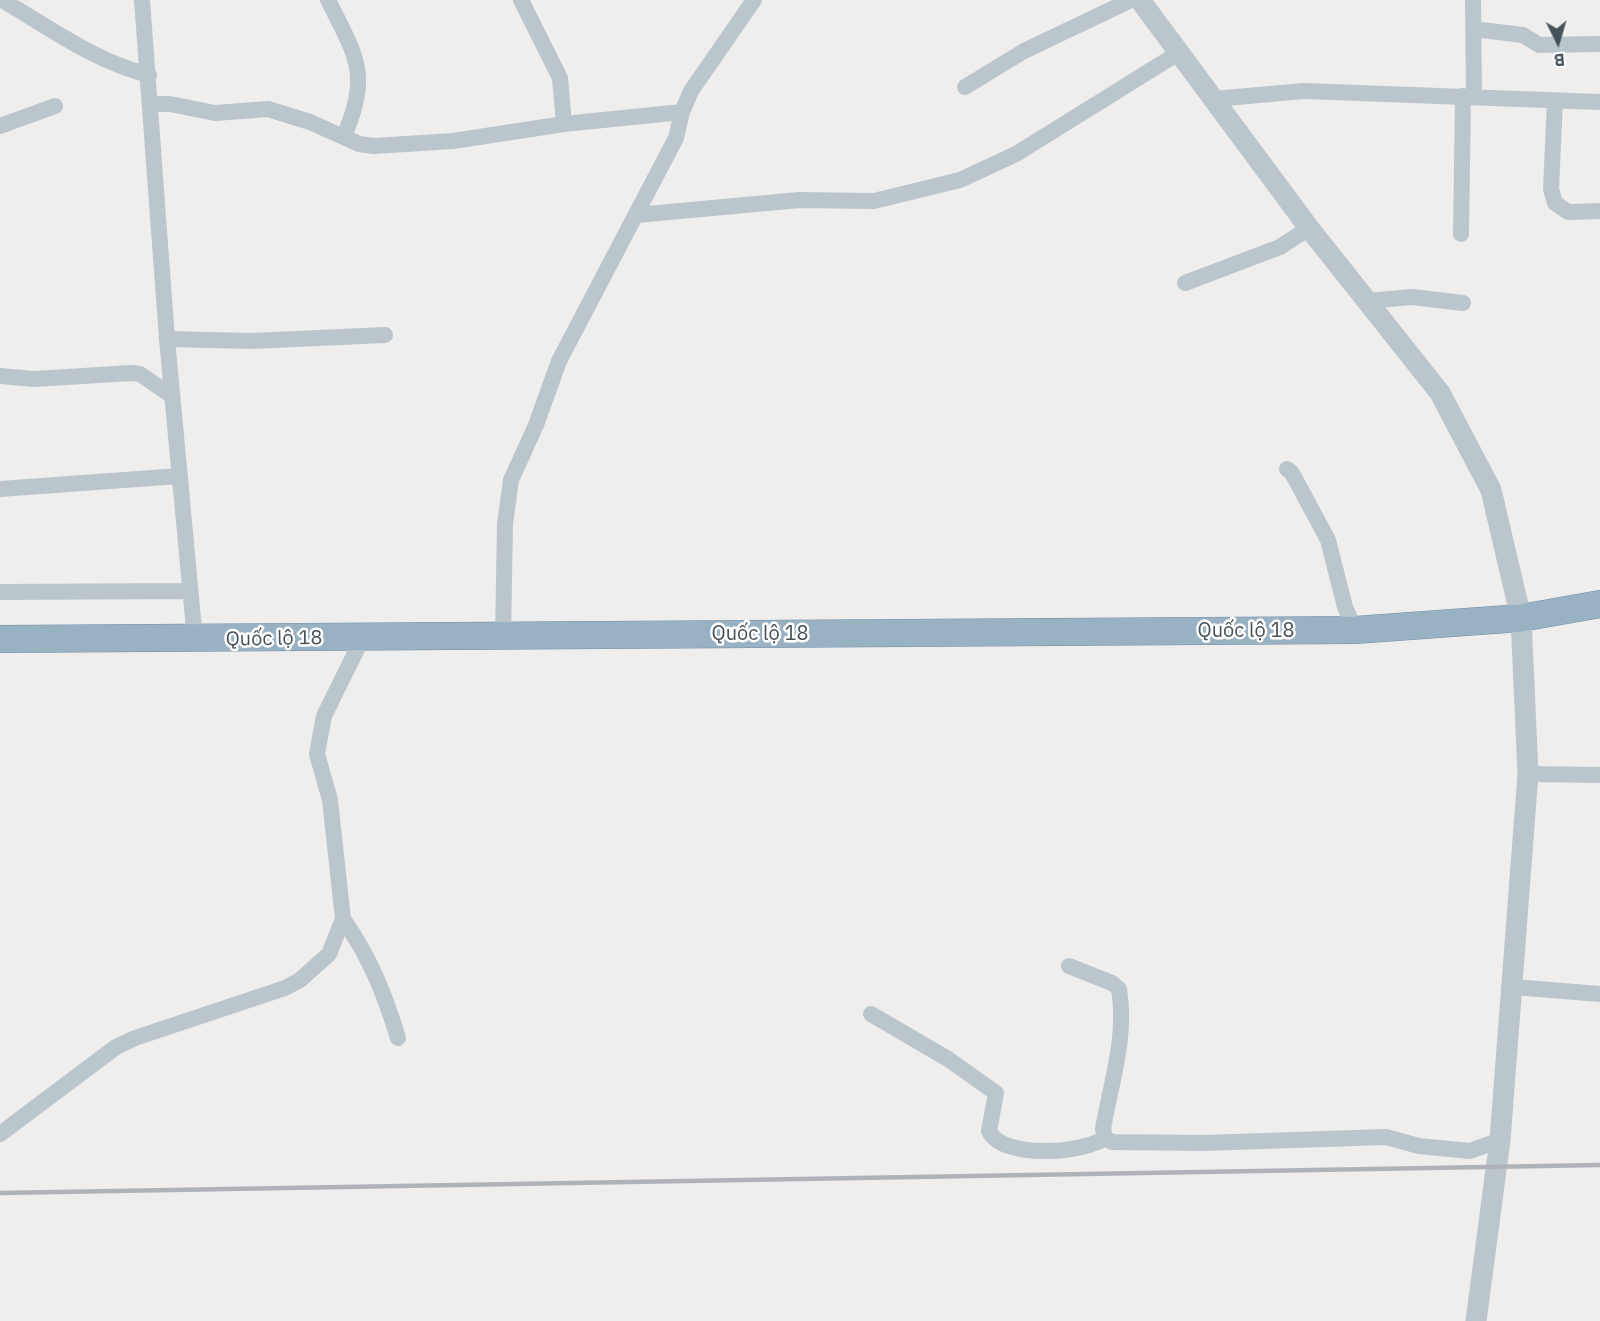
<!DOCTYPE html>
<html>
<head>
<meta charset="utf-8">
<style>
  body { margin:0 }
  #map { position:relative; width:1600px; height:1321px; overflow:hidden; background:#f0eded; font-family:"IBM Plex Sans",sans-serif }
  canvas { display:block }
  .north { position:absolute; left:1528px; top:12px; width:60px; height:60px; -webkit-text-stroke:4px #fff; paint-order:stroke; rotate:175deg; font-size:16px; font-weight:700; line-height:24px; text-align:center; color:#45525a }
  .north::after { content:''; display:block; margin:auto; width:21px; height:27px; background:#45525a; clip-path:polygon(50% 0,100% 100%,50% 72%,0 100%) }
</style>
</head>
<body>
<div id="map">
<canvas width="1600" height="1321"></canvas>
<div class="north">B</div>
</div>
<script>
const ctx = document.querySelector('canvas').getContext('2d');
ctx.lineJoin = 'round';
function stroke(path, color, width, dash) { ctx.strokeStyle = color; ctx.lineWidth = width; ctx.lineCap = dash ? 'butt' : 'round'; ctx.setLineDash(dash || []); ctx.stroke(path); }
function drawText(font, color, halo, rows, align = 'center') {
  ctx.font = font + ' "IBM Plex Sans",sans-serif'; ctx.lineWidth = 5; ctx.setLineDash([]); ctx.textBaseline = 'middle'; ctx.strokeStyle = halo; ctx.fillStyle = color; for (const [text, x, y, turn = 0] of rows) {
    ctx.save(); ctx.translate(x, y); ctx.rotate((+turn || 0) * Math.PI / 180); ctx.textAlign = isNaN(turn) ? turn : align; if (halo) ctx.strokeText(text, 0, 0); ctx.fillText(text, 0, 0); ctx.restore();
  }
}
const minor = new Path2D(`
  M2,0C50,28 94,61 149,75
  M142,0L167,339L195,640
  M328,0C356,56 371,74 344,136
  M521,0L560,78L564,124
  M1473,0L1474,96
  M1473,29L1523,35L1539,45L1600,44
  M965,87L1024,51L1131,0
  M1214,99L1304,91L1600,102
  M1555,101L1551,189L1555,203L1568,212L1600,211
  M152,104H170L215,113L268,109L310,122L359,144L374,146L453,141L564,124L682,112
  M0,126L55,106
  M637,215L799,200L874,201L960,180L1016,154L1180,52
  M1461,234L1463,96
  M1185,283L1280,247L1309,228
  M1367,301L1412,297L1463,303
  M167,339L251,341L385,335
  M0,376L34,379L132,373L140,374L172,396
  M1287,469L1292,473L1328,540L1345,607L1355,630
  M0,489L179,476
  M0,592L190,591
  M503,637L505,524L511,480L536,425L559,361L676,138L682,112L691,91L754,0
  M1528,774L1600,775
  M343,919C370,957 385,995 398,1038
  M1069,966L1112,983L1119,989C1127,1037 1111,1082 1103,1129L1105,1138L1112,1142L1204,1143L1386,1137L1419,1146L1470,1151L1500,1140
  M1514,987L1600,994
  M871,1014L948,1059L996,1093L989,1131C1003,1160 1084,1153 1105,1138
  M0,1134L116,1047L135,1038L285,988L300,980L329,954L343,919L330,800L317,754L324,716L363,637`);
const tertiary = new Path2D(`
  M1140,0L1309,228L1440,393L1491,490L1521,618L1528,774L1500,1140L1476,1321`);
const trunk = new Path2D(`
  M0,639L1355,630L1521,618L1600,604`);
const rail = new Path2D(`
  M0,1193L1600,1165`);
const streetNames = [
  ["Quốc lộ 18",1246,631],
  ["Quốc lộ 18",760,634],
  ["Quốc lộ 18",274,639,-1]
];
stroke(trunk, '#708fa7', 28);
stroke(minor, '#bbc6cc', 16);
stroke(tertiary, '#bbc6cc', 21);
stroke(trunk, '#98b2c4', 27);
stroke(rail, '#afb3b7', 4.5);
drawText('20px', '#45525a', '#fff', streetNames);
</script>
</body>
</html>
